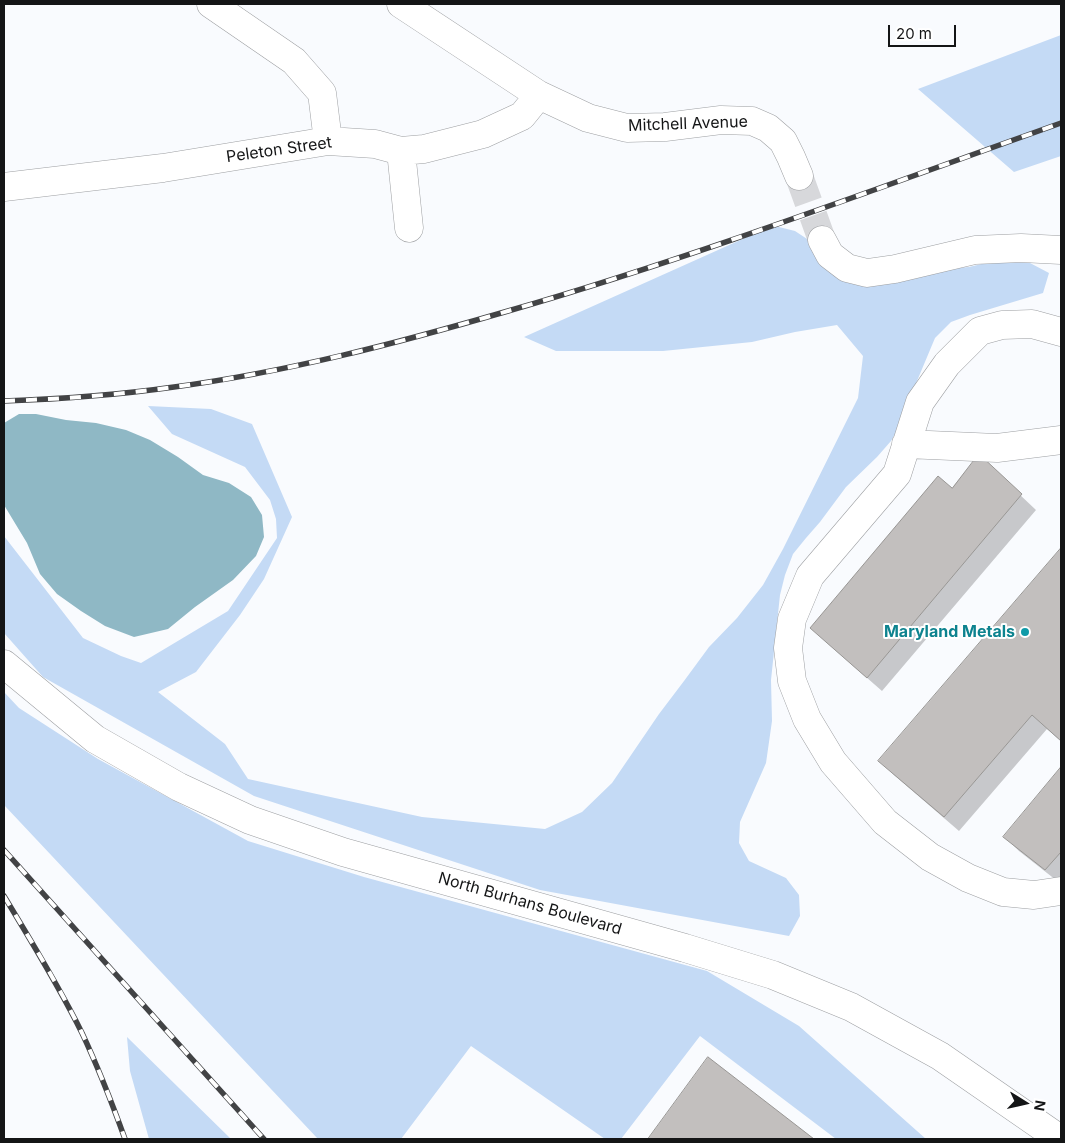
<!DOCTYPE html>
<html>
<head>
<meta charset="utf-8">
<style>
  body { margin:0 }
  #map { position:relative; width:1065px; height:1143px; overflow:hidden; background:#f9fbfe; font-family:Inter,sans-serif }
  canvas { display:block }
  .frame { position:absolute; inset:0; border:5px solid #141516; pointer-events:none }
  .north { position:absolute; left:1000px; top:1078px; width:50px; height:50px; -webkit-text-stroke:4px #fff; paint-order:stroke; rotate:100deg; font-size:14px; font-weight:700; line-height:20px; text-align:center; color:#141516 }
  .north::after { content:''; display:block; margin:auto; width:18px; height:22px; background:#141516; clip-path:polygon(50% 0,100% 100%,50% 72%,0 100%) }
  .scale { position:absolute; left:888px; top:25px; width:68px; height:22px; box-sizing:border-box; border:2px solid #141516; border-top:0; padding-left:6px; font-size:15px; line-height:18px; white-space:nowrap; color:#141516; -webkit-text-stroke:4px #fff; paint-order:stroke }
</style>
</head>
<body>
<div id="map">
<canvas width="1065" height="1143"></canvas>
<div class="frame"></div>
<div class="north">N</div>
<div class="scale">20 m</div>
</div>
<script>
const ctx = document.querySelector('canvas').getContext('2d');
ctx.lineJoin = 'round';
function fill(path, color) { ctx.fillStyle = color; ctx.fill(path, 'evenodd'); }
function stroke(path, color, width, dash) { ctx.strokeStyle = color; ctx.lineWidth = width; ctx.lineCap = dash ? 'butt' : 'round'; ctx.setLineDash(dash || []); ctx.stroke(path); }
function drawText(font, color, halo, rows, align = 'center') {
  ctx.font = font + ' Inter,sans-serif'; ctx.lineWidth = 4; ctx.setLineDash([]); ctx.textBaseline = 'middle'; ctx.strokeStyle = halo; ctx.fillStyle = color; for (const [text, x, y, turn = 0] of rows) {
    ctx.save(); ctx.translate(x, y); ctx.rotate((+turn || 0) * Math.PI / 180); ctx.textAlign = isNaN(turn) ? turn : align; if (halo) ctx.strokeText(text, 0, 0); ctx.fillText(text, 0, 0); ctx.restore();
  }
}
const green = new Path2D(`
  M1061,35V156L1014,172L918,89Z
  M775,226L795,231L863,276L969,267L990,262L1010,261L1030,263L1049,273L1043,293L970,315L951,322L935,338L917,381L902,422L891,441L877,457L846,487L820,522L806,538L793,554L785,575L780,595L771,680L772,721L766,763L740,822L739,843L749,861L786,878L799,895L800,916L789,936L540,890L254,796L43,677L4,633V536L83,638L121,656L141,663L228,611L277,538L276,519L270,500L245,467L172,434L148,406L211,409L252,424L292,517L264,579L240,615L196,672L158,692L225,744L248,779L422,817L545,829L582,812L612,783L659,714L684,681L709,647L737,618L763,585L783,549L858,398L863,356L837,325L795,332L752,342L663,351H556L524,337L756,233Z
  M4,692L19,708L98,759L248,841L364,877L707,971L799,1026L926,1139H836L700,1036L621,1139H605L471,1046L401,1139H318L4,805Z
  M127,1037L231,1139H149L130,1071Z`);
const water = new Path2D(`
  M19,414H36L66,420L96,423L126,430L150,440L178,457L203,475L229,483L251,497L262,515L264,537L256,556L233,580L195,607L168,629L134,637L105,626L81,611L57,594L40,574L27,543L4,505V423Z`);
const shadow = new Path2D(`
  M979,456L1036,510L882,691L826,642L811,628L952,490Z
  M1061,550V741L1047,729L959,831L894,775L880,760Z
  M1061,769V884L1019,851L1005,837Z
  M708,1059L812,1139H649Z`);
const building = new Path2D(`
  M979,454L1022,494L867,678L810,628L938,476L952,488Z
  M1061,548V741L1032,715L944,817L878,761Z
  M1061,767V852L1045,870L1003,837Z
  M708,1057L814,1139H648Z`);
const minorTunnel = new Path2D(`
  M799,176L822,240`);
const minor = new Path2D(`
  M211,4L294,61L322,93L328,141
  M401,4L539,95L588,118L627,128L665,127L721,120L752,121L768,128L783,141L791,157L799,176
  M401,151L409,228
  M4,187L163,168L328,141L375,144L401,151L424,149L483,134L522,116L539,95
  M822,240L830,255L847,268L867,273L895,269L975,250L1021,248L1061,250
  M1061,332L1032,324L1002,325L980,331L947,364L920,402L897,474L810,576L792,619L788,648L792,681L807,719L833,762L885,822L930,857L968,878L1003,892L1034,895L1061,891
  M906,444L997,448L1061,440`);
const major = new Path2D(`
  M4,664L95,739L179,787L250,820L343,852L685,948L773,975L851,1007L940,1056L1060,1139`);
const rail = new Path2D(`
  M4,401C61,399 118,395 174,387C287,372 398,343 508,311C695,257 878,188 1061,123
  M4,850L264,1139
  M4,896C31,941 59,986 82,1033C98,1067 112,1103 125,1139`);
const markers = [
  [1025,632,5,"#0f9aa8"]
];
const streetNames = [
  ["Mitchell Avenue",688,124,-2],
  ["Peleton Street",279,150,-8],
  ["North Burhans Boulevard",530,904,16]
];
const cultureNames = [
  ["Maryland Metals",1015,632]
];
fill(green, '#c4daf5');
fill(water, '#8fb8c5');
fill(shadow, '#0003');
fill(building, '#c2bfbe');
stroke(building, '#989694', 1);
stroke(minorTunnel, '#d7d8db', 28, [28, 14]);
stroke(minor, '#9d9fa2', 29);
stroke(major, '#9d9fa2', 29);
stroke(minor, '#fff', 28);
stroke(major, '#fff', 28);
stroke(rail, '#424345', 5.5);
stroke(rail, '#fff', 4, [11]);
for (const [x, y, r, color] of markers) { const dot = new Path2D(); dot.arc(x, y, r, 0, 2 * Math.PI); ctx.fillStyle = color; ctx.fill(dot); stroke(dot, '#fff', 2); }
drawText('16px', '#141516', '#fff', streetNames);
drawText('bold 16px', '#0d838f', '#fff', cultureNames, 'right');
</script>
</body>
</html>
